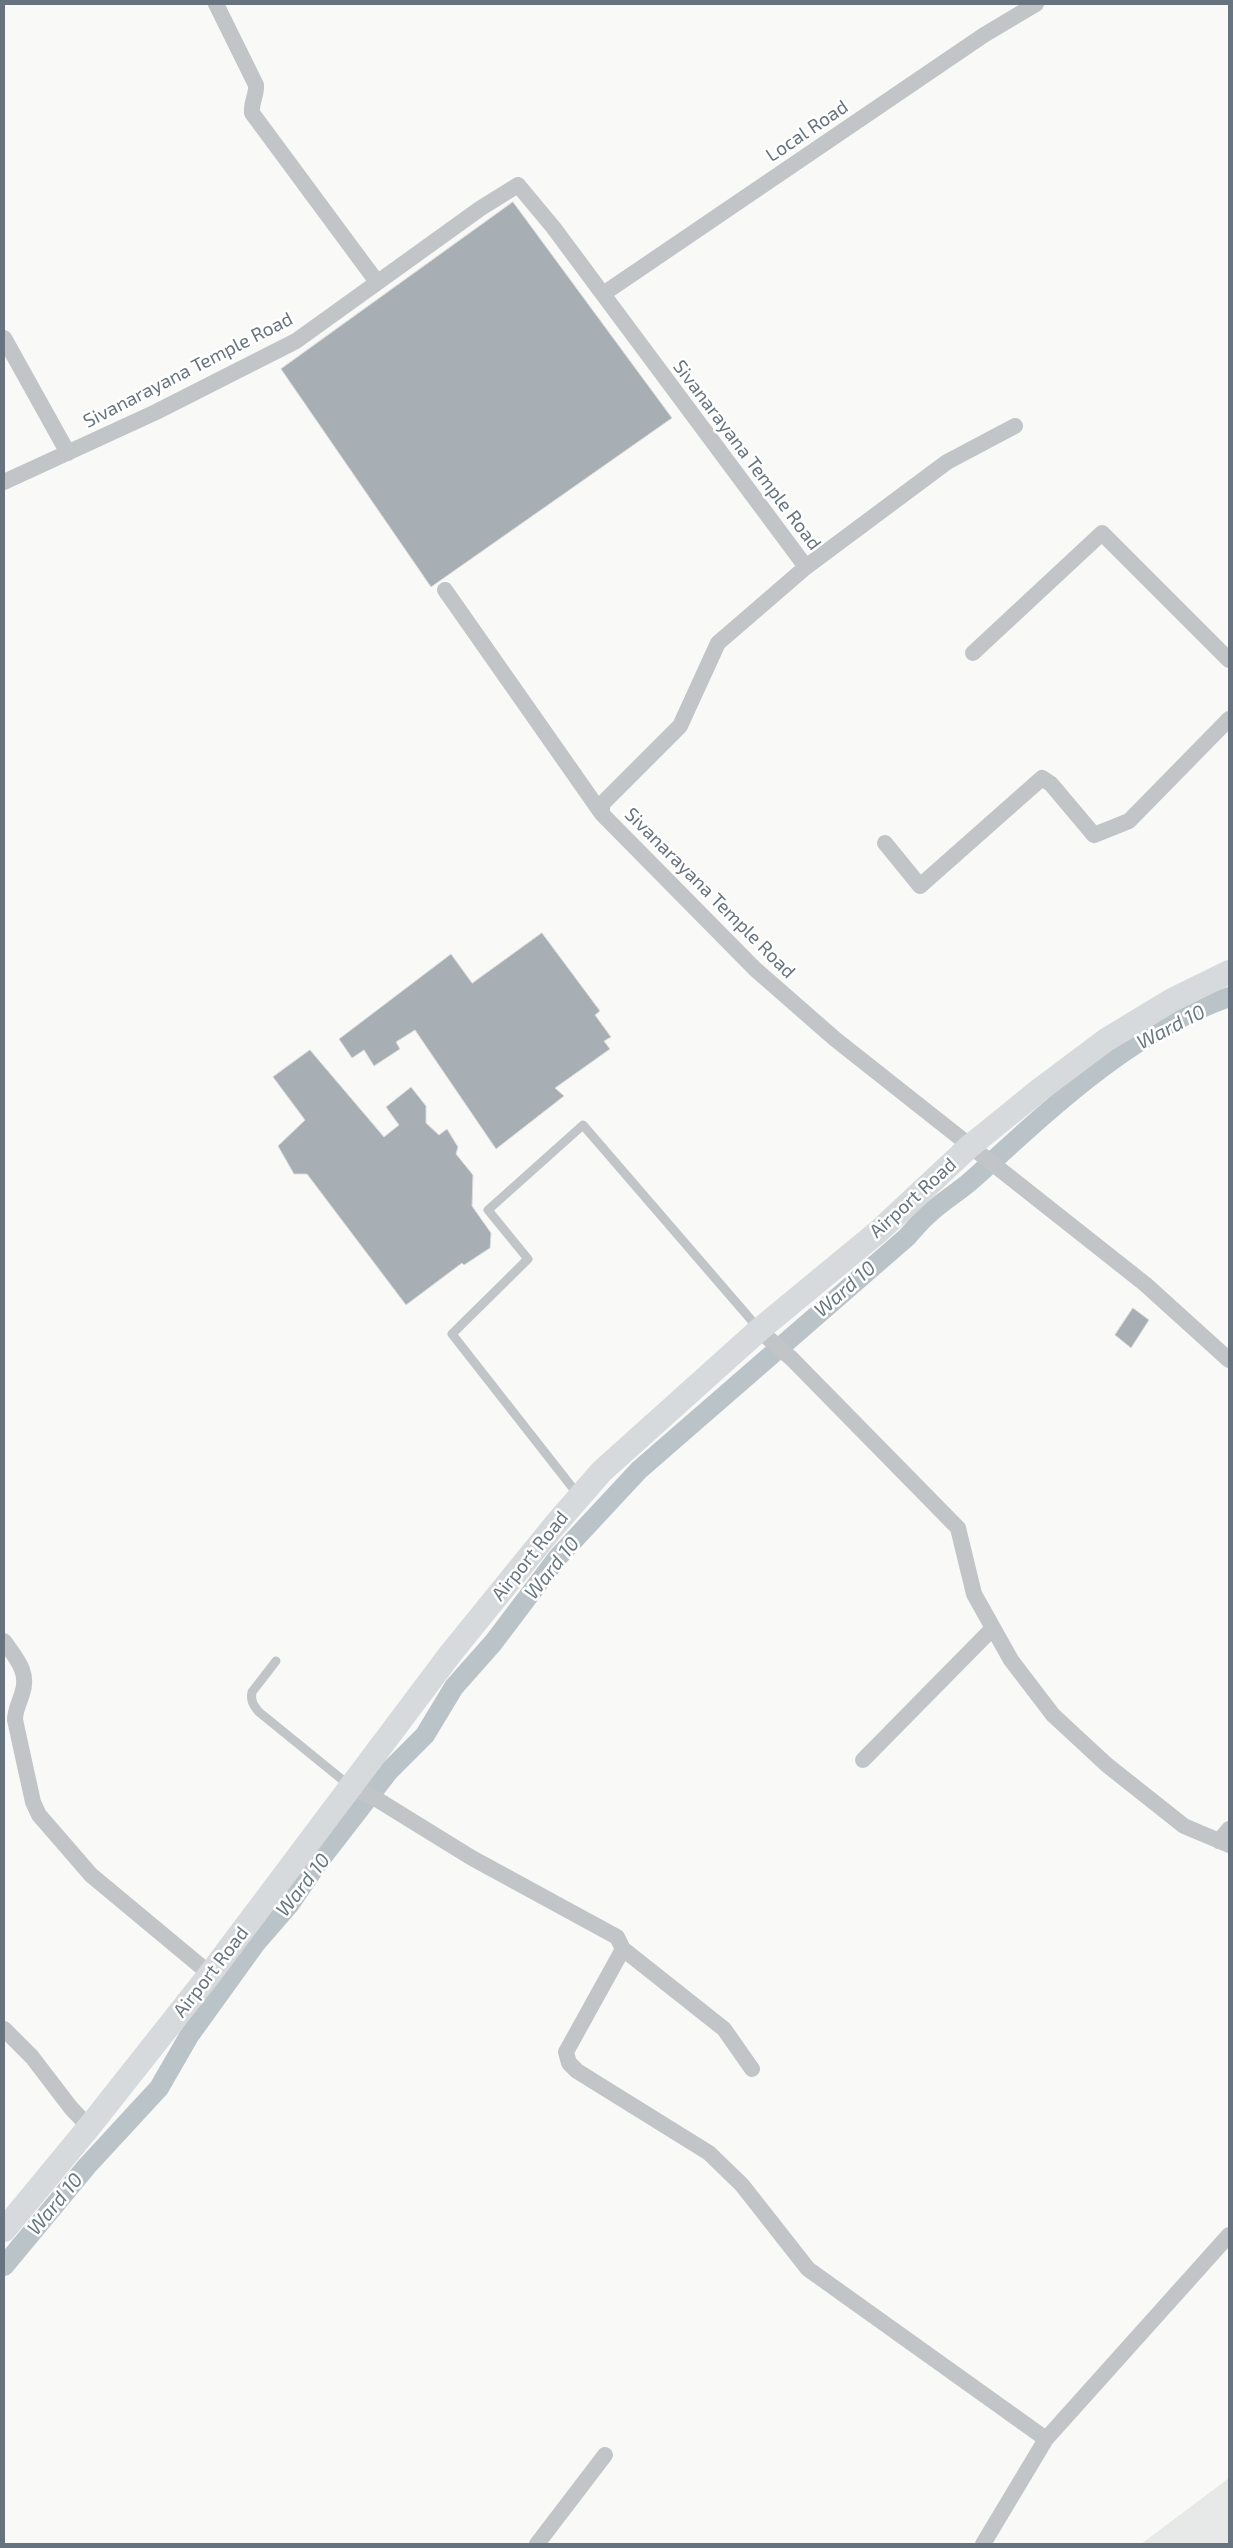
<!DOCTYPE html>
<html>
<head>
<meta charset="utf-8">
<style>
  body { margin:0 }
  #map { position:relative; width:1233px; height:2548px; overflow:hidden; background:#f9f9f8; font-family:"Exo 2",sans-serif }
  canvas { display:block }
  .frame { position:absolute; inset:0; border:5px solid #67747f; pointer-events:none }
</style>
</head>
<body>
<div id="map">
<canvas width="1233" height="2548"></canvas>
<div class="frame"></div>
</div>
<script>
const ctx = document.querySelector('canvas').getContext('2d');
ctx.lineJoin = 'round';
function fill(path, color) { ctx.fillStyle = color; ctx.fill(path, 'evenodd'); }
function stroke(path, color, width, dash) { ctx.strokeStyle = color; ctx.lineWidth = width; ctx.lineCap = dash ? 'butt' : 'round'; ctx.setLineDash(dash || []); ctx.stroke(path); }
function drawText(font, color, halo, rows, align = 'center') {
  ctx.font = font + ' "Exo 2",sans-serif'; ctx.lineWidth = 5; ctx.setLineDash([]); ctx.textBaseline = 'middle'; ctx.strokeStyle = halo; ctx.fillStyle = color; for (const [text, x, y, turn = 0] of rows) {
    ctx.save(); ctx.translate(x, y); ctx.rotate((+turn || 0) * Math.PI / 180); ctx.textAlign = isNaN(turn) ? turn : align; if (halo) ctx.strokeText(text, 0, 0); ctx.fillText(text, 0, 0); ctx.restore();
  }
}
const built = new Path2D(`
  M1229,2478V2544H1141Z`);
const canal = new Path2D(`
  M4,2266L87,2166L159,2088L189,2036L256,1943L289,1905L317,1864L389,1771L425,1735L454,1687L493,1643L558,1557L639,1470L907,1237C915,1228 922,1219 931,1212C944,1200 960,1191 973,1179C1050,1109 1129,1032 1229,997`);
const building = new Path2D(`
  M513,202L672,418L431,587L281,369Z
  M542,933L600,1011L595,1015L611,1037L604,1041L610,1049L555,1088L564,1096L496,1149L415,1030L396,1042L400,1049L374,1066L364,1050L352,1058L339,1039L451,954L472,983Z
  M310,1050L384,1137L399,1125L386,1107L411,1087L426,1106V1123L439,1135L447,1129L458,1147L456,1154L473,1175L472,1206L491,1233L490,1248L464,1265L462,1263L406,1305L307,1174H294L278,1146L305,1120L273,1077Z
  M1133,1308L1149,1320L1131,1348L1115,1335Z`);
const lane = new Path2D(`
  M579,1496L452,1334L528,1259L488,1210L583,1125L759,1329
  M276,1661L252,1692C250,1701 254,1706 259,1712L350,1786`);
const street = new Path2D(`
  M216,4L256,85C257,94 251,102 252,113L377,282
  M603,294L984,35L1036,4
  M4,338L68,453
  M4,482L156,412L296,341L481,208L518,185L553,227L806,567L718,643L680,726L602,804V814L755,969L835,1039L1145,1284L1229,1360
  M806,567L947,462L1015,426
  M445,590L602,814
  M973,653L1102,533L1229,660
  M885,843L920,886L1042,778L1051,784L1094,835L1129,821L1229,719
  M759,1330L792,1359L958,1528L974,1594L1011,1660L1053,1715L1107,1765L1184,1826L1229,1845
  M4,1641C15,1657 30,1672 22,1694C19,1704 15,1710 15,1720L33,1802L39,1815L91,1875L210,1974
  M863,1760L993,1628
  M352,1787L378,1800L472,1858L617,1937L623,1949L566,2052L569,2063L577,2071L709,2153L742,2185L808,2269L1046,2439
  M1219,1841L1229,1829
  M623,1949L724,2029L752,2069
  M4,2029L32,2057L71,2108L89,2127
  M537,2544L605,2455
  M983,2544L1046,2439L1229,2235`);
const secondary = new Path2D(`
  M4,2230L89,2127L210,1974L451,1653L554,1526L602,1471L759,1330L879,1231L969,1147L1038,1091L1106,1040L1172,1000L1229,972`);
const streetNames = [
  ["Local Road",807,131,-34],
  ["Sivanarayana Temple Road",188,370,-27],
  ["Sivanarayana Temple Road",747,455,53],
  ["Sivanarayana Temple Road",710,893,45],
  ["Airport Road",913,1198,-42],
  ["Airport Road",530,1556,-51],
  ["Airport Road",211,1972,-52]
];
const waterNames = [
  ["Ward 10",1171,1027,-27],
  ["Ward 10",845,1289,-41],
  ["Ward 10",552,1568,-51],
  ["Ward 10",303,1885,-52],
  ["Ward 10",55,2204,-50]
];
fill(built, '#e7e8e8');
stroke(canal, '#bac3c8', 20);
fill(building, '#a7aeb4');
stroke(building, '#dbdbda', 1);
stroke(lane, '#c1c5c8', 9);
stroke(street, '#c1c5c8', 16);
stroke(secondary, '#d7dadd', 24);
drawText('19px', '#67747f', '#fff', streetNames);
drawText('italic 20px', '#68787f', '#fff', waterNames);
</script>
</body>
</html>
